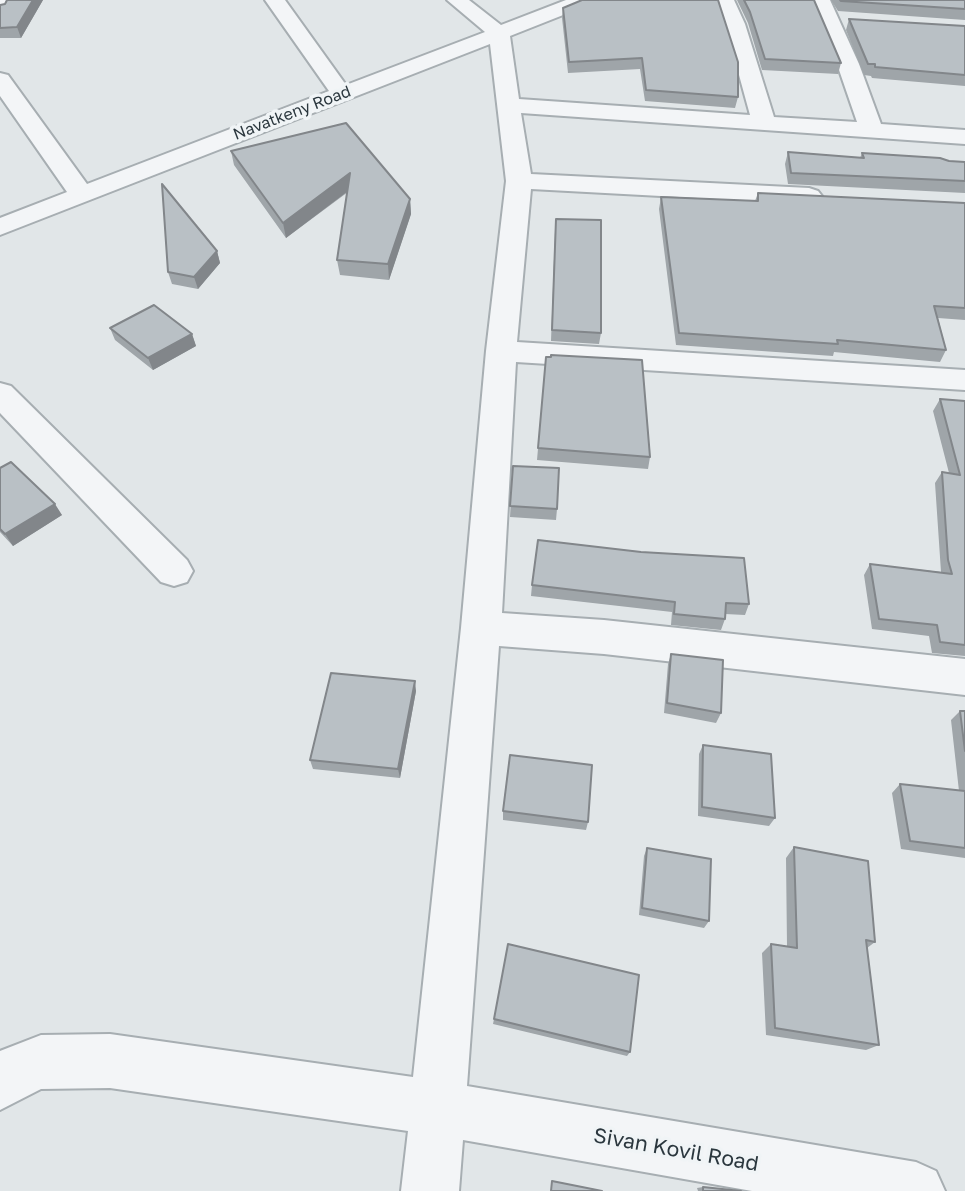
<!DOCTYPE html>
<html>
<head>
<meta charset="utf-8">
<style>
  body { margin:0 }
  canvas { display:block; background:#e1e6e8 }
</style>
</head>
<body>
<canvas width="965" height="1191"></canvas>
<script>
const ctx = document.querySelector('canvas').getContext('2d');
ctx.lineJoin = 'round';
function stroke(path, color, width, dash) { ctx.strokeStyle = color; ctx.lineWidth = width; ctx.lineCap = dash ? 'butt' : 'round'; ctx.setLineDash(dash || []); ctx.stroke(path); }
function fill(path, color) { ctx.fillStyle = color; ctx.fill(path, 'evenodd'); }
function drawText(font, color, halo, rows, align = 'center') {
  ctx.font = font + ' "Golos Text",sans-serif'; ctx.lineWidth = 7; ctx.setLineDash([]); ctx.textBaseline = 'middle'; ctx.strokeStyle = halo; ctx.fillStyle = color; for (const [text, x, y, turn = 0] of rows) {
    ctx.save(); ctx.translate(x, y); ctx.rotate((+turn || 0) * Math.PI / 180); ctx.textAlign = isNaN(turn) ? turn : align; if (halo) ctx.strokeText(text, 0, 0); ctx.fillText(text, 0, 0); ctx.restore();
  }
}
const minor = new Path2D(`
  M0,0H15L7,13L0,15Z
  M265,0H285L346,85L485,32L447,0H469L501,25L566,0H594L591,4L510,36L519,99L750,115L725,24L714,0H734L745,24L774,117L857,122L837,64L810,0H830L859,64L881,124L965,130V144L521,113L531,174L809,188L818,191L822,196L818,201L809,204L531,189L517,342L965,370V390L516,362L502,613L604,620L965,659V695L604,654L499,646L467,1086L916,1162L936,1171L945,1191H752L463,1140L459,1191H401L408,1131L110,1088L41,1089L0,1110V1051L41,1035L110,1034L413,1077L461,628L486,351L506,181L490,44L0,235V218L67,192L0,96V73L8,75L87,184L329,91Z
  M0,383L11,386L187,560L193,571L187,582L174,586L161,582L0,413Z`);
const wall = new Path2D(`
  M7,0H43L21,38H0V5L5,4Z
  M737,0H814L841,63L838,74L762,70L748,23Z
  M831,0H965V20L838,11Z
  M563,8L738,97L735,108L645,101L640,69L568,73L562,18Z
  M849,19L965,26V86L872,78L871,76L864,75L846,30Z
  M346,123L410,199L411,214L389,280L340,275L337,260L348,192L286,238L234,165L231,151Z
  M788,152L860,158L862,153L965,162V193L788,184L785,164Z
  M758,193L965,203V320L938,318L946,350L940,362L834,352L833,356L676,345L659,209L661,197L755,201Z
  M555,231L601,333L599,344L551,341Z
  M217,251L220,263L198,289L172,284L168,272Z
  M110,328L192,334L196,346L153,370L115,340Z
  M546,357L650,457L648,469L537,460Z
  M940,399L965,401V656L932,653L929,636L872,629L864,575L870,564L941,572L935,483L942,472L949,473L933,411Z
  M513,466L557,509L556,520L510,517Z
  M0,468L62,515L13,546L0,532Z
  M532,585L749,604L745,615L725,614V619L721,630L671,625L672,612L531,596Z
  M671,654L721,713L716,723L664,713L668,664Z
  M416,691L400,778L313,769L310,760Z
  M960,711H965V858L901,849L892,793L900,784L959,791L951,720Z
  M703,745L775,818L769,826L698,816L699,754Z
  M503,811L588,822L586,830L503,820Z
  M794,847L875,942L867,948L879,1045L866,1050L766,1035L762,953L771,944L787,946L786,858Z
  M647,848L709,921L704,928L639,915L644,856Z
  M494,1019L630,1052L627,1056L493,1024Z
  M703,1187L741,1191H698L697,1188Z`);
const shadedWall = new Path2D(`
  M33,0H43L21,38L17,27Z
  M350,173L352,188L286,238L283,223Z
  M410,199L411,214L389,280L388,264Z
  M217,251L220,263L198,289L194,277Z
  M192,334L196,346L153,370L148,358Z
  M55,504L62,515L13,546L5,534Z
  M415,681L416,691L400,778L398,769Z`);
const building = new Path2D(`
  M7,0H33L17,27L0,28V5L5,4Z
  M582,0H718L738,62V97L646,90L642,58L569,62L563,8Z
  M744,0H814L841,63L765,59L750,12Z
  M840,0H965V9L841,1Z
  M849,19L965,26V75L875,67V64H868Z
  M346,123L410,199L388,264L337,260L350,173L283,223L231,151Z
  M788,152L864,158L862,153L940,158L949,161L965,162V181L791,173Z
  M162,184L217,251L194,277L168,272Z
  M758,193L965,203V308L934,306L946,350L837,340L838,344L679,333L661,197L758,201Z
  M556,219L601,220V333L552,330Z
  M154,305L192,334L148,358L110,328Z
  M551,355L642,360L650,457L538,448L546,357H551Z
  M940,399L965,401V645L940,642L937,625L879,619L870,564L952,574L948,560L942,472L960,475Z
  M11,462L55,504L5,534L0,529V468Z
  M513,466L559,468L557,509L510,506Z
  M538,540L641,552L744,558L749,604L726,603L725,619L674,614L675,602L532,585Z
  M671,654L723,660L721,713L667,703Z
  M331,673L415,681L398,769L310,760Z
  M960,711H965V751Z
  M703,745L771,754L775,818L702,807Z
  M510,755L592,765L588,822L503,811Z
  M900,784L965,791V848L910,841Z
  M794,847L868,861L875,942L866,940L879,1045L775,1028L771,944L797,948Z
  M647,848L711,859L709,921L642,908Z
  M508,944L639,975L630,1052L494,1019Z
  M552,1181L602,1191H551Z
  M703,1187L741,1191H703Z`);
const farStreetnames = [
  ["Navatkeny Road",292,113,-21]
];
const nearStreetnames = [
  ["Sivan Kovil Road",676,1150,10]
];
stroke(minor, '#a7aeb2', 4);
fill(minor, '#f3f5f7');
fill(wall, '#9fa5a9');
fill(shadedWall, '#82868a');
fill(building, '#b9c0c5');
stroke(building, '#82868a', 2);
drawText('16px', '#2b373e', '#f0f4f6', farStreetnames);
drawText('21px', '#2b373e', '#f0f4f6', nearStreetnames);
</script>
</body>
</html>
